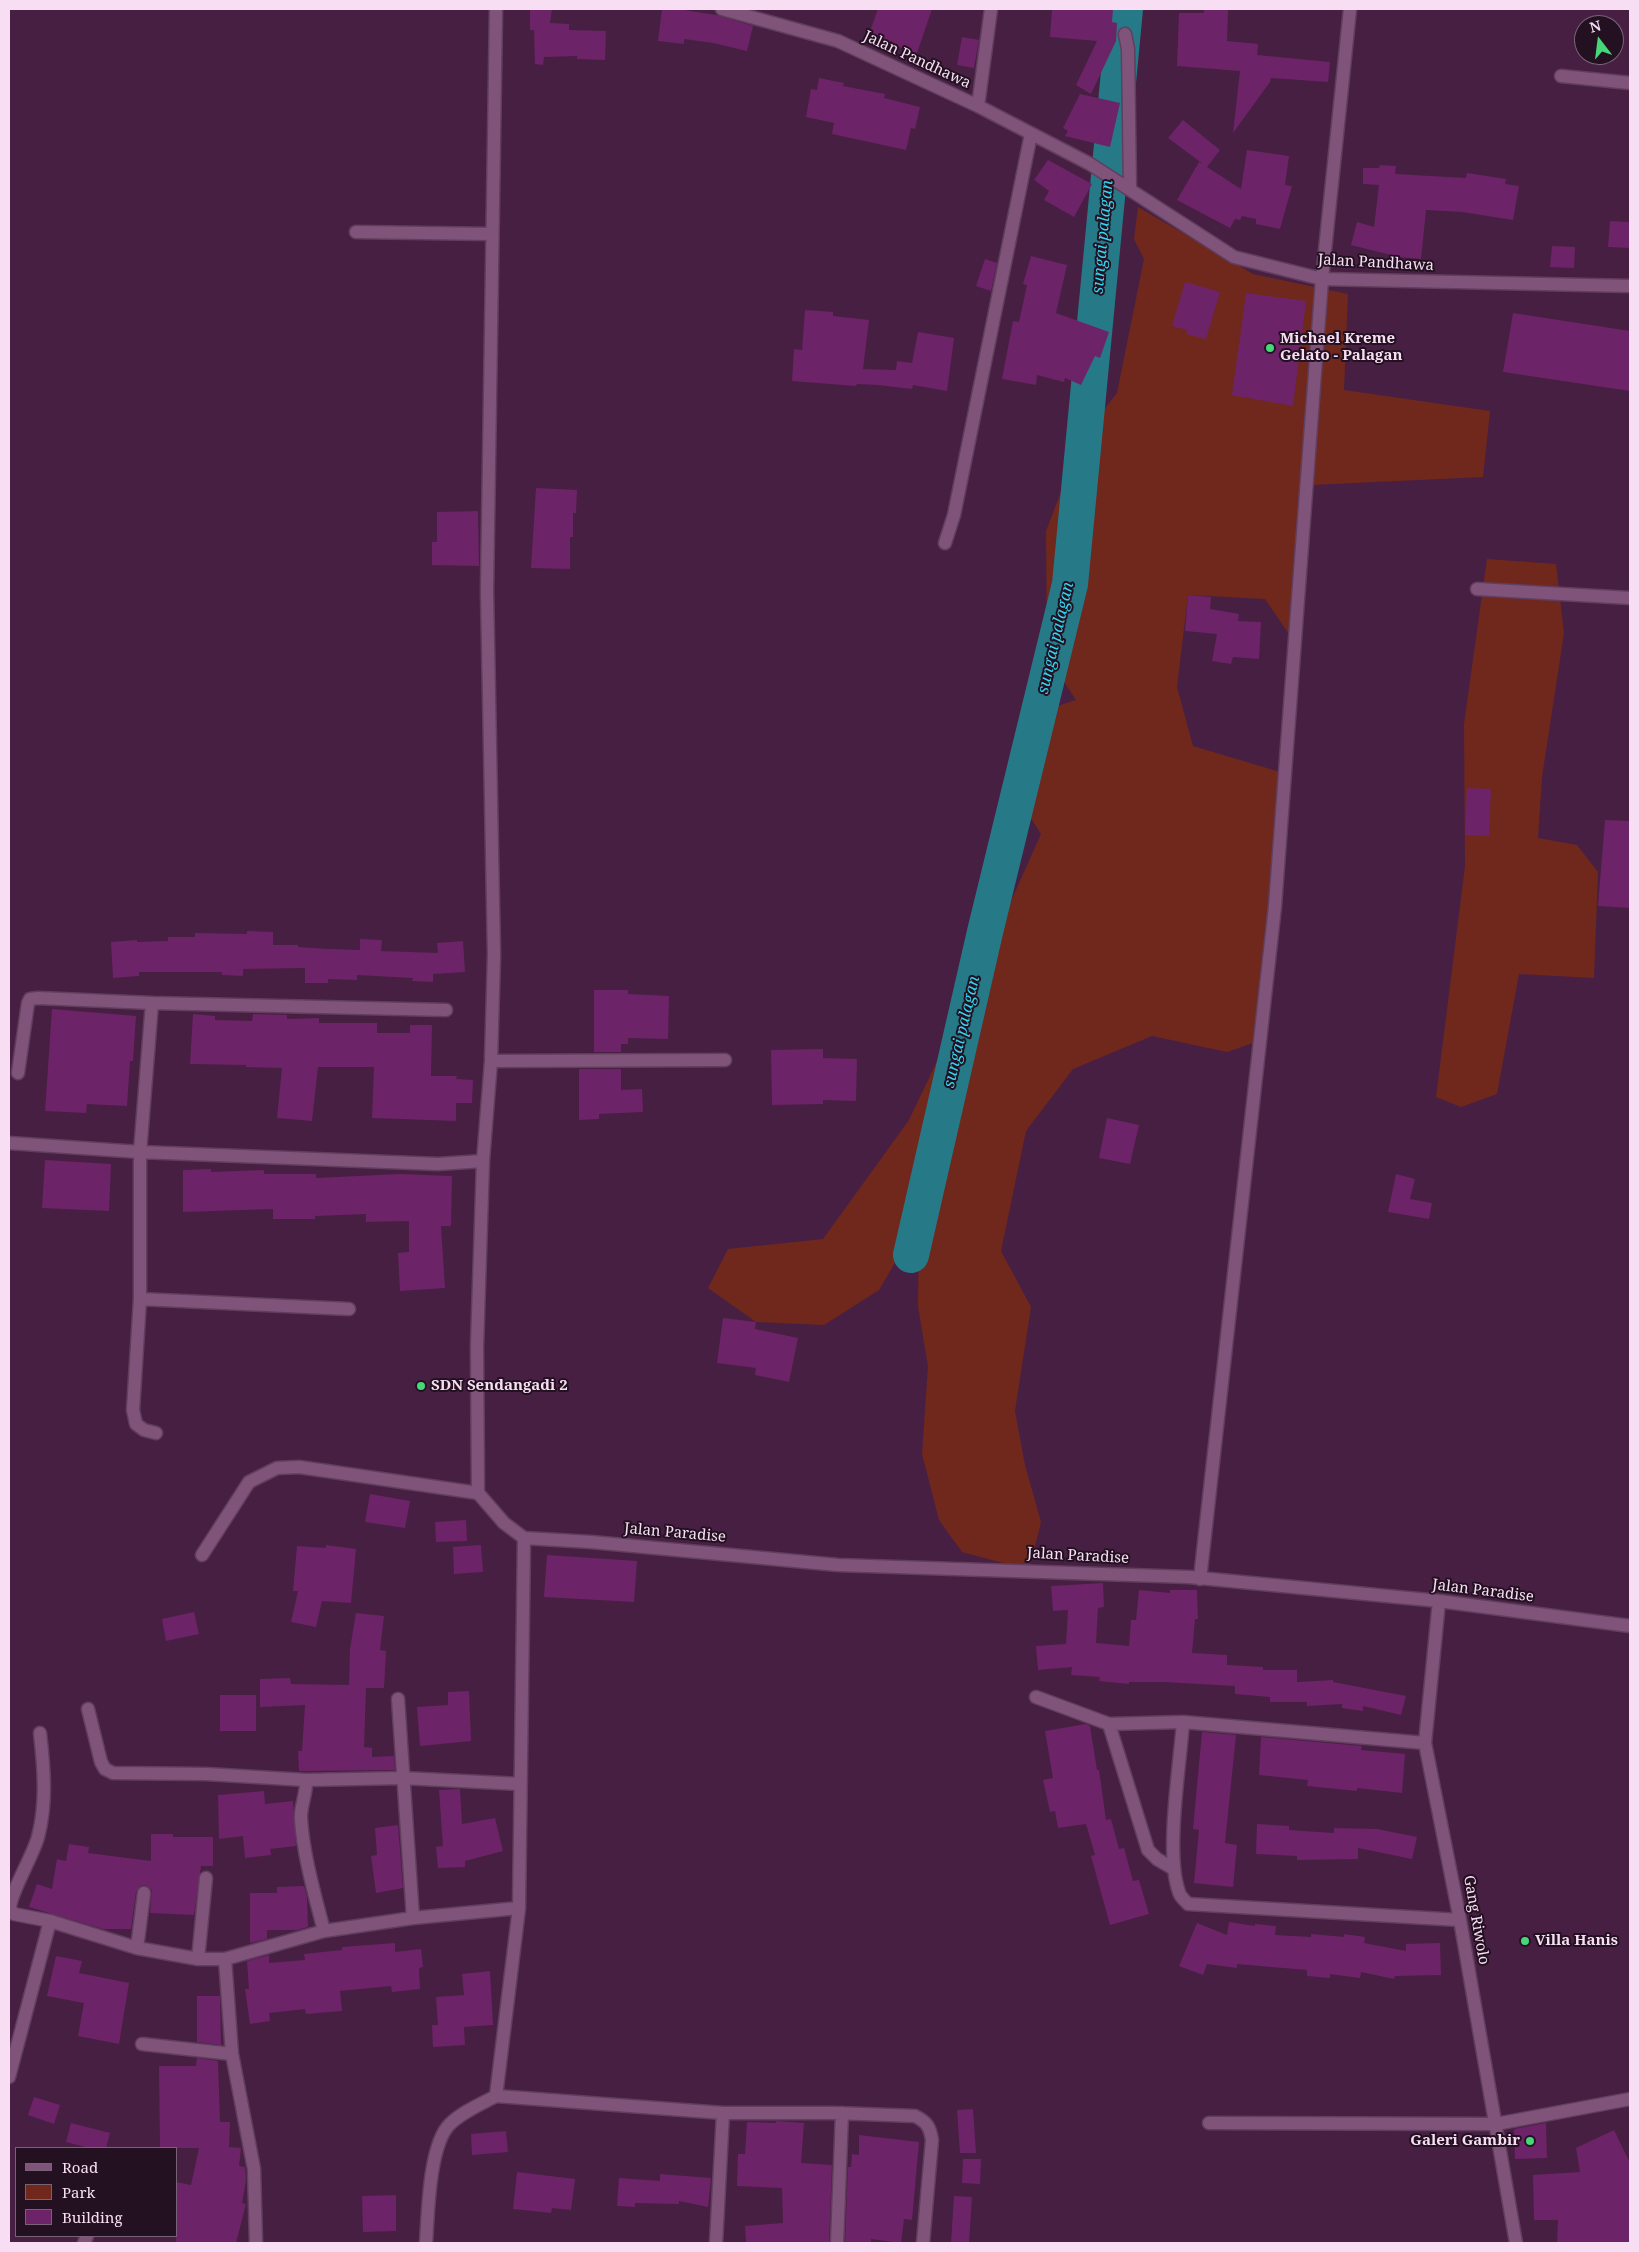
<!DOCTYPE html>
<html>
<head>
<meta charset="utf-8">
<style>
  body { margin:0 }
  #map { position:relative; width:1639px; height:2252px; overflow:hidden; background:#471f43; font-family:"Noto Serif",serif }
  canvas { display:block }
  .frame { position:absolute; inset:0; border:10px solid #f7def3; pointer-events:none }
  .legend { position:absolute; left:15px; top:2147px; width:162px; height:90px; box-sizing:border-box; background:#231121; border:1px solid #786375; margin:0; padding:6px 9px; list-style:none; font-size:15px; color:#f7def3 }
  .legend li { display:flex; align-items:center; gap:10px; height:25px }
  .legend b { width:25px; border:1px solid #786375 }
  .north { position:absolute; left:1574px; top:15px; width:50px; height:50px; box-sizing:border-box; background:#231121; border:1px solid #786375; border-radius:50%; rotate:345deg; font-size:14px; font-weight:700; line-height:20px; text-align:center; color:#f7def3 }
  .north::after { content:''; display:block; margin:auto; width:18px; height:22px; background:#47d779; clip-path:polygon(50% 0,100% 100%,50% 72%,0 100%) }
</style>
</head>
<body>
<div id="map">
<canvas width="1639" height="2252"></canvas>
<div class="frame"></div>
<ul class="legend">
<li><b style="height:6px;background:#80547a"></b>Road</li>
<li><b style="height:14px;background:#70281d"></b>Park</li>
<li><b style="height:14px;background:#6d2367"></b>Building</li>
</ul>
<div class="north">N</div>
</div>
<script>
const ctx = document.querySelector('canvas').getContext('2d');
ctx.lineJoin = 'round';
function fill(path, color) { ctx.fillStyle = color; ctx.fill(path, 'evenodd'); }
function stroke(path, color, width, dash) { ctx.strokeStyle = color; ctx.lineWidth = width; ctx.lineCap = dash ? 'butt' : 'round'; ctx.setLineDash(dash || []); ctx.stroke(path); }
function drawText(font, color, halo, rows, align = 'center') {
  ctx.font = font + ' "Noto Serif",serif'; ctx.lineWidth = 4; ctx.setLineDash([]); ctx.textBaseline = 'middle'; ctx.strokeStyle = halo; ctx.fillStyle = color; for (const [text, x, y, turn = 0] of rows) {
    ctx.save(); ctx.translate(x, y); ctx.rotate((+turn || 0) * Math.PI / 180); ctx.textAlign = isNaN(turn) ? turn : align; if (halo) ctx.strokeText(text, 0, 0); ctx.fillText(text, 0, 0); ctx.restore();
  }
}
const green = new Path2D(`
  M1138,207L1253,274L1348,294L1344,390L1490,411L1483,477L1311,485L1304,546L1289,634L1265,599L1188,595L1177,687L1193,746L1280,772L1270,897L1256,1042L1227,1052L1152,1036L1073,1069L1026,1131L1001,1251L1031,1307L1015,1411L1025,1465L1041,1522L1029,1570L962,1552L939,1520L922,1454L928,1366L918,1306L919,1222L879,1290L824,1325L756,1322L708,1288L728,1249L823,1239L909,1120L977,977L1041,834L1018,799L1029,715L1076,700L1047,656L1046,531L1082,437L1117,393L1144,259L1134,239Z
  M1487,559L1556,564L1564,633L1542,777L1538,838L1577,845L1598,872L1594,978L1519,974L1497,1094L1461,1107L1436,1097L1465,866L1464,724Z`);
const river = new Path2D(`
  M911,1255L985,932L1070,584L1125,9`);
const building = new Path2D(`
  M530,9H552L550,23L569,24V30L606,31L605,60L577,59V56L544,57L543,65L535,64L534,30H530Z
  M662,9H678L716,15L753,26L747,51L713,43L684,39V44L658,41Z
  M878,9H932L917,53L868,37Z
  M1052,9H1113L1112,22L1117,23L1116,41L1091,94L1076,85L1097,41L1050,37Z
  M1204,9H1228L1227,41L1258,44L1257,55L1330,62L1328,82L1271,78L1270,82L1233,133L1240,71L1177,66L1179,13H1204Z
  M962,37L979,40L974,68L957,65Z
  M819,78L844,83L843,86L885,94L884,98L920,107L915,129L911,128L906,150L832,134L834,123L806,117L811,89L817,90Z
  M1080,94L1120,103L1110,147L1065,136L1068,131L1063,128Z
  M1183,120L1220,150L1207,167L1241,189L1247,150L1289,156L1285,185L1292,186L1280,229L1256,224V219L1242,216L1240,220L1235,219L1230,228L1177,200L1199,162L1203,164L1168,138Z
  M1048,160L1092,184L1074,217L1044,200L1049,191L1034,180Z
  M1380,165L1396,166L1395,174L1466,178L1467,173L1506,179L1505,184L1519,186L1513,220L1462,212L1426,210L1421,259L1399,257L1351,245L1357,222L1374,227L1379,185L1363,184V168H1379Z
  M1610,221L1630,222V248L1608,247Z
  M1552,246L1575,247L1574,268L1550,267Z
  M1031,256L1067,265L1056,313L1109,332L1100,358L1095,356L1081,385L1065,378L1064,382L1037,375L1036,385L1002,379L1013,321L1019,322L1027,285L1023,284Z
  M985,259L997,263L991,291L976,286Z
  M1185,282L1220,292L1206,339L1186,334L1187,330L1172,326Z
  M1246,293L1306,301L1293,406L1232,395Z
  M805,310L833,312V316L869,320L863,369L896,370L897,361L912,363L918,332L954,338L947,391L913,385L912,389L878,385L857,384L856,386L792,381L794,349L802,350Z
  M1513,313L1630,331V391L1503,372Z
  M536,488L577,490L576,513H573V537H570V569L531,568Z
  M478,511L479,566L432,565V542H437V512Z
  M1188,595L1211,597L1210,609L1239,614L1238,621L1261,622L1259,659L1233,657L1231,664L1212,661L1217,634L1185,631Z
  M1467,788L1491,789L1489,836L1465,835Z
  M1605,820L1630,821V908L1598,906Z
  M247,931L273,932V945H298V947L328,949L360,950V939L382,940L381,951L438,953L437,943L463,941L465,972L433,974V982L412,981L413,978L357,975V980L328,979V983H305V968L243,969V976L222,975V972H139V976L113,978L111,942L137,940V942L168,941V937H195V933L247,934Z
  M594,990H628V994L669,996L668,1039L628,1038V1044H621V1052H594Z
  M52,1009L136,1016L133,1061H130L127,1106L87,1104L86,1113L45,1111Z
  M193,1014L215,1016V1020L252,1021L253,1014L287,1015V1019L319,1018V1023H377V1033H410V1025H432L431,1076H457L456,1079L473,1080L472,1103H456V1121L372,1118L374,1067H318L312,1121L277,1118L282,1068L246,1067V1065L190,1064Z
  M823,1049V1058L857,1059L856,1101L823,1100V1104L772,1105L771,1050Z
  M579,1069H621V1090L642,1089L643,1112L599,1114V1119L579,1120Z
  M1107,1118L1139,1125L1130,1164L1099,1158Z
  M45,1160L111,1164L109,1211L42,1208Z
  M211,1169V1172L264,1170V1174H316V1178L400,1174L452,1176L451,1226H441L445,1288L400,1291L398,1253L409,1252V1221L366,1222V1214L315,1216V1219H273V1209L183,1212V1170Z
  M1396,1174L1415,1179L1410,1199L1432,1203L1429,1219L1388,1212Z
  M723,1318L756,1322L755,1329L798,1338L789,1382L755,1375L756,1368L717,1363Z
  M370,1494L410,1501L405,1528L365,1522Z
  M466,1520L467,1541L436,1542L435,1522Z
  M326,1545L356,1549L351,1603L322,1601L316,1627L291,1622L298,1591H293L297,1546L326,1548Z
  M481,1545L483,1572L454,1574L453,1547Z
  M547,1555L637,1561L634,1602L544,1597Z
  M1103,1583L1104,1607L1098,1608L1096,1643L1129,1646L1131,1620H1136L1139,1590L1170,1593V1590H1197L1198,1619H1195L1192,1653L1227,1655V1665L1263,1667V1670H1297V1682L1333,1680V1682L1406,1696L1401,1715L1363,1706V1711L1342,1708V1704L1307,1706V1702H1270V1697L1235,1694V1686L1164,1682H1129V1684L1099,1681L1100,1677L1071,1675L1072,1667L1038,1670L1036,1646L1066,1644L1068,1610L1053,1611L1051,1586Z
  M194,1612L199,1634L166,1641L162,1619Z
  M356,1613L384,1616L380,1650L386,1651L384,1688H366L364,1747L372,1748V1757L394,1756L395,1770L299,1771L298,1751H302L305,1705L260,1707V1679L290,1678L291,1684L349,1685L350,1649Z
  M469,1691L471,1741L420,1746L417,1707L448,1705V1692Z
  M220,1695H256V1731H220Z
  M1086,1724L1090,1726L1097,1770H1099L1106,1820L1111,1819L1119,1849L1124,1848L1133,1881L1139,1880L1149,1914L1110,1925L1091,1856L1095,1855L1086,1824L1058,1828L1055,1811L1050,1812L1043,1780L1053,1778L1045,1731Z
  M1202,1732L1236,1735L1225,1843L1237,1845L1233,1887L1194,1883L1199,1830L1193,1829Z
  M1261,1737L1362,1746L1361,1750L1405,1754L1402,1793L1357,1788V1791L1307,1786L1308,1780L1259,1775Z
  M460,1789L462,1824L495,1818L503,1851L465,1861V1867L438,1868L436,1847L443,1846L439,1790Z
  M264,1791L265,1804L293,1801L296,1846L270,1849L271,1855L245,1858L243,1836L219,1839L218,1795Z
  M1257,1824L1289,1826V1830L1334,1833V1828L1377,1829L1417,1837L1412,1859L1358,1848V1859L1297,1860V1856L1256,1854Z
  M398,1825L403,1888L376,1893L371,1856L377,1855L375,1828Z
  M151,1834H173V1837H213V1866H201L194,1915L150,1913L152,1890L145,1885L140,1886L136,1892L131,1929H103L29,1907L37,1884L52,1889L57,1859L66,1861L69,1844L89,1847L88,1853L151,1861Z
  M304,1886L307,1897L308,1927L297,1930H267V1939L250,1943V1893H277V1887Z
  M1229,1922L1255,1926V1924L1276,1926L1275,1935L1311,1937V1934L1344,1937V1934L1365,1937L1364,1943L1406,1951V1944L1440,1943L1441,1975L1395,1976L1394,1979L1361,1972L1360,1978L1330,1974V1978L1307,1976V1970L1237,1964V1968L1207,1964L1203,1975L1179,1966L1197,1923L1227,1935Z
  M395,1943V1952L421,1949L423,1967L419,1968L420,1989L392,1992L391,1986L340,1991L342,2011L306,2014L305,2009L269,2013L270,2021L250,2024L245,1989H249L247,1961L269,1955V1963L305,1960L304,1954L342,1950V1947Z
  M56,1956L82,1961L79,1973L129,1983L119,2044L78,2036L84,2003L47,1996Z
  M490,1971L493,2025L464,2027L465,2045L433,2047L432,2025H438L436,1997L464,1995L462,1974Z
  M197,1996H220L221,2045L197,2042Z
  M197,2058L218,2061L220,2122H230L229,2147L241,2148L239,2166L245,2167L246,2181L242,2203L246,2204L236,2243H176V2182L191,2185L199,2148H160L159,2066H196Z
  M34,2097L60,2105L54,2124L28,2115Z
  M973,2109L976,2153H960L957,2110Z
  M776,2121L804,2123L801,2163L832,2165L829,2243H746L745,2226L783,2223L782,2188L737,2186L738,2154H745L747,2122L776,2123Z
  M71,2123L110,2133L106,2148H89L66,2142Z
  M1546,2123L1547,2158L1515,2159L1514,2129Z
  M1614,2130L1630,2163V2243H1557L1558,2220H1534L1533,2175L1580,2172L1576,2148Z
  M506,2131L508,2152L472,2155L471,2134Z
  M859,2135L919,2142L912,2220L904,2219L901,2243L871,2239V2243H845L848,2167H851L852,2154L859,2155Z
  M963,2159H981L980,2184L962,2183Z
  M517,2172L575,2179L571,2210L552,2208L551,2213L513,2209Z
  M660,2174L711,2178L708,2207L679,2201V2204L635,2203V2207L617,2206L619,2178L660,2181Z
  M396,2195V2231L363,2232L362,2196Z
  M954,2196L972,2197L969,2243H951Z`);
const minor = new Path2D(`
  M496,9L487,591L494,955L491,1061L483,1161L477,1346L478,1493L504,1523L524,1538
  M722,9L838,41L978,106L1090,164L1234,257L1322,279L1630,286
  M1125,34L1128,49L1130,190
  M1561,76L1630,83
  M978,106L991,9
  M356,232L492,234
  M945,543L954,515L1031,134
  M1477,589L1630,598
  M152,1003L140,1152V1299L133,1410L136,1424L144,1430L156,1433
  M491,1061L725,1060
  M18,1073L28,1003L30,999L38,998L152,1003L446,1010
  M9,1143L140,1152L438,1164L483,1161
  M140,1299L349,1309
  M524,1538L591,1542L838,1565L1189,1577L1439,1601L1630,1626
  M202,1555L249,1482L277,1468L299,1467L478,1493
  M1200,1579L1275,906L1322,279L1350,9
  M1439,1601L1425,1743L1460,1920L1516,2243
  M1036,1697L1109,1724L1183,1722L1425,1743
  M398,1699L413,1918
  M88,1709L101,1762L105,1769L113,1773L206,1774L306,1780L403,1778L520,1784
  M1183,1722C1180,1765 1165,1854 1179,1892C1180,1897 1185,1900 1188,1904L1460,1920
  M1109,1724L1148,1850L1157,1859L1174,1869
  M40,1733C44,1768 47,1803 38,1837C33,1856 9,1895 10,1909L14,1914L50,1921L137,1948L198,1959H225L324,1931L413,1918L519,1908
  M306,1780C307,1794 300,1806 301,1819C303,1854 315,1896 324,1931
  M137,1948L144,1893
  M198,1959L206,1878
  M225,1959L232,2054L254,2169L256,2243
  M142,2044L232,2054
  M9,2077L50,1921
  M496,2096L723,2113H835L915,2116C927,2122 930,2127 932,2140L923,2243
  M1209,2123L1496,2124L1630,2099
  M84,2243L87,2236
  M426,2243C428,2214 429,2144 450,2124C462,2112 481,2104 496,2096L519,1908L524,1538
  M716,2243L723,2113
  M837,2243L842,2113`);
const markers = [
  [1270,348,5,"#47d779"],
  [421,1386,5,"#47d779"],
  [1525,1941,5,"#47d779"],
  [1530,2141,5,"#47d779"]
];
const streetNames = [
  ["Jalan Pandhawa",917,60,25],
  ["Jalan Pandhawa",1376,263,3],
  ["Jalan Paradise",675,1533,5],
  ["Jalan Paradise",1078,1556,3],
  ["Jalan Paradise",1483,1591,7],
  ["Gang Riwolo",1476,1920,80]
];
const poiNames = [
  ["Michael Kreme",1280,339],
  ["Gelato - Palagan",1280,356],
  ["SDN Sendangadi 2",431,1386],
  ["Villa Hanis",1535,1941],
  ["Galeri Gambir",1520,2141,"right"]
];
const waterNames = [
  ["sungai palagan",1103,237,-85],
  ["sungai palagan",1056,638,-77],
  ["sungai palagan",962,1032,-77]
];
fill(green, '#70281d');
stroke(river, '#267a88', 36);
fill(building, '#6d2367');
stroke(minor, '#613e5e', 15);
stroke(minor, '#80547a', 12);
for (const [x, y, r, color] of markers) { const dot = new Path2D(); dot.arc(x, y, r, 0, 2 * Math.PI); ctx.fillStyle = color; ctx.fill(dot); stroke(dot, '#231121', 2); }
drawText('15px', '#f7def3', '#231121', streetNames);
drawText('bold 15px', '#f7def3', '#231121', poiNames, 'left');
drawText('italic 16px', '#32d7f1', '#231121', waterNames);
</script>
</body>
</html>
